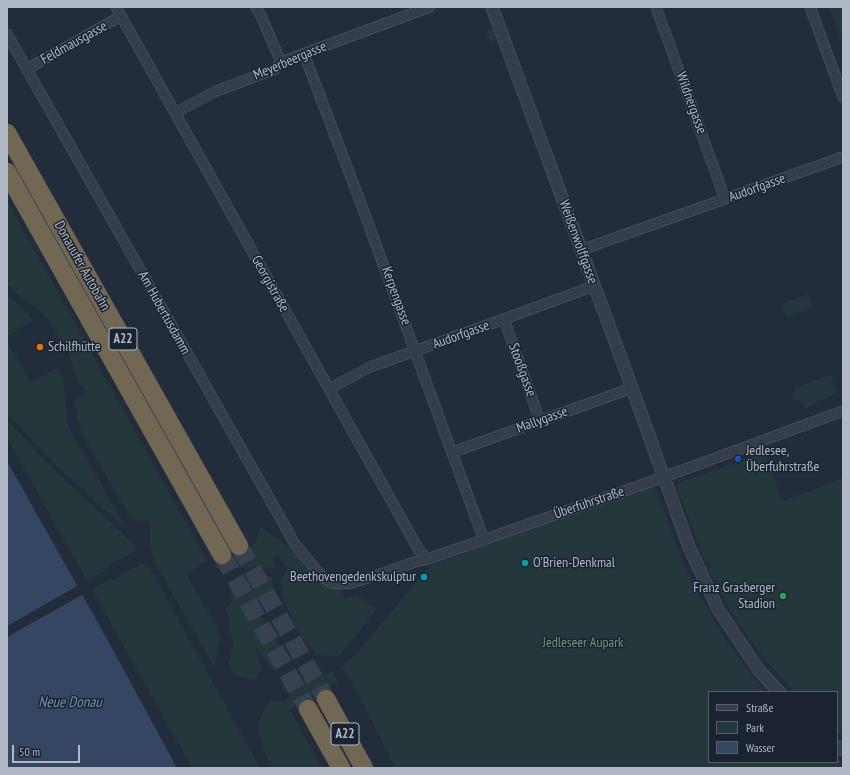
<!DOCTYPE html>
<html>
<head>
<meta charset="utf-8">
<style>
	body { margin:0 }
	#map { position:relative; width:850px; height:775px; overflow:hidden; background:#222c3b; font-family:"PT Sans Narrow",sans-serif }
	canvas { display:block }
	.frame { position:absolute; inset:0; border:8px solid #b1b9c7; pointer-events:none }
	.legend { position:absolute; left:708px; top:691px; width:130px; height:72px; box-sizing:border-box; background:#1b2330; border:1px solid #575f6c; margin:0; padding:5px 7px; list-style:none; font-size:12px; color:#b1b9c7 }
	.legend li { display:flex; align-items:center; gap:8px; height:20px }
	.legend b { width:20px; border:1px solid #575f6c }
	.scale { position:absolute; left:12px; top:745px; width:68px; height:18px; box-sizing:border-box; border:2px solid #b1b9c7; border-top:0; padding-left:5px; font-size:12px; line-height:14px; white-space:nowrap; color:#b1b9c7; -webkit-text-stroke:3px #1b2330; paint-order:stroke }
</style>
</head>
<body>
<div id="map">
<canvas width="850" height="775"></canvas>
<div class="frame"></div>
<ul class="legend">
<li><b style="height:5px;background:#363e4b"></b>Straße</li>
<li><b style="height:11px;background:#24383c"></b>Park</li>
<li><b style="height:11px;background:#354663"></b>Wasser</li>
</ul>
<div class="scale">50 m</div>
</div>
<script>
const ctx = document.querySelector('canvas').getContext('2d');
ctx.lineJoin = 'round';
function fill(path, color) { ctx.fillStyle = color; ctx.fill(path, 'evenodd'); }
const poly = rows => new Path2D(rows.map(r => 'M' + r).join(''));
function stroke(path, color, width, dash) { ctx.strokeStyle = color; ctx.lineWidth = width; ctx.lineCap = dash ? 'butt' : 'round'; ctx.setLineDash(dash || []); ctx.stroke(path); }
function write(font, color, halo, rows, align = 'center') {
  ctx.font = font + ' "PT Sans Narrow",sans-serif'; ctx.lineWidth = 3; ctx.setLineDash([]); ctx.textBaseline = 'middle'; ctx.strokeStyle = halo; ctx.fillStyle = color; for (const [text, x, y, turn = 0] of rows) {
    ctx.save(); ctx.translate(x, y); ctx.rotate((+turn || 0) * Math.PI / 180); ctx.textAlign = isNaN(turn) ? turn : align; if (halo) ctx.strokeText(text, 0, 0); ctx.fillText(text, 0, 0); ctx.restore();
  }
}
const green = poly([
	[829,7,843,7,843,45,837,29],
	[492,29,496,40,490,42,486,31],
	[7,201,207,560,187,575,215,624,221,639,214,667,155,563,150,546,150,522,131,519,85,439,77,419,75,398,84,395,85,390,77,382,69,353,42,312,23,299,7,284],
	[7,294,26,312,33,321,7,336],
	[809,294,813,307,787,317,782,304],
	[7,341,31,382,58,368,63,377,67,416,69,428,125,526,122,526,57,466,7,414],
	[831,375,838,393,814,403,814,405,805,408,803,403,792,398,796,387],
	[7,420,54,469,136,546,134,552,108,565,109,568,87,581,7,438],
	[765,452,783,501,843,478,843,738,837,733,837,692,794,692,766,661,737,621,728,606,717,586,719,583,716,579,713,579,709,570,711,566,708,561,705,561,677,488,678,484,679,483],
	[650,486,656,489,685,567,699,594,724,637,755,680,766,692,709,692,709,762,837,762,837,759,843,763,843,768,395,768,351,681,342,667,357,653,424,573,432,565],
	[260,526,298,555,320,580,339,589,345,599,357,596,377,609,338,657,316,654,301,636,285,603,280,580,288,567,277,555,274,559,277,568,246,567,222,571,214,566,255,544],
	[141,564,149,566,260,768,192,768,92,590,112,578,113,580],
	[271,576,275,592,267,601,257,599,258,611,273,635,286,659,279,669,272,669,256,648,261,670,255,680,236,677,228,664,234,644,228,629,231,621,225,610,232,602,229,584,251,577],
	[333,672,338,682,289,709,323,768,273,768,265,752,259,737,258,722,265,707,274,700,283,702,291,695,281,690,284,684]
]);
const water = poly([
	[7,461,101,628,177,768,7,768]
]);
const pier = poly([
	[79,585,84,594,7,637,7,626]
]);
const motorwayTunnel = poly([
	[239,546,326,699],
	[222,555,308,709]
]);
const minor = poly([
	[116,7,420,552,428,559],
	[256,7,261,16,281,62],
	[656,7,725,199],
	[810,7,843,97],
	[7,34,286,528,294,543,318,572,324,578,332,583,342,584,351,583,375,576,415,562,428,559,664,477,843,411],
	[304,54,360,201,484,540],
	[27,69,121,16],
	[175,113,214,92,275,69,281,62,430,7],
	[581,250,843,157],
	[504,319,540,421],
	[329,389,370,367,504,319,594,286],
	[453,452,632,388]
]);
const tertiary = poly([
	[492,7,632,388,689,547,718,609,758,669,779,692],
	[837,746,843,750]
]);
const motorway = poly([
	[7,133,239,546],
	[7,172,222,555],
	[326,699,364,768],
	[308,709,341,768]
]);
const markers = [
	[40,347,4,"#e8710a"],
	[738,459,4,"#1a4fb4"],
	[525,563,4,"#0f9aa8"],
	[424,577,4,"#0f9aa8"],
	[783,596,4,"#2e9e5b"]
];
const shields = [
	[123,339,28],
	[345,734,28]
];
const shieldNames = [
	["A22",123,339],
	["A22",345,734]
];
const streetNames = [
	["Feldmausgasse",74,43,-29],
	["Meyerbeergasse",290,61,-23],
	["Wildnergasse",691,103,70],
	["Audorfgasse",757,188,-20],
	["Weißenwolffgasse",578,242,70],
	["Donauufer Autobahn",82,266,61],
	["Georgistraße",270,284,61],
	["Kerpengasse",396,296,70],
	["Am Hubertusdamm",164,313,61],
	["Audorfgasse",461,335,-20],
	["Stooßgasse",522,370,70],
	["Mallygasse",542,420,-20],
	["Überfuhrstraße",589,503,-19]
];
const poiNames = [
	["Schilfhütte",48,347],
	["Jedlesee,",746,451],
	["Überfuhrstraße",746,467],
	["O'Brien-Denkmal",533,563],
	["Beethovengedenkskulptur",416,577,"right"],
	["Franz Grasberger",775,588,"right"],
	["Stadion",775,604,"right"]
];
const parkNames = [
	["Jedleseer Aupark",583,643]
];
const waterNames = [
	["Neue Donau",70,703]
];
fill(green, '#24383c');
fill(water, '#354663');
fill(pier, '#222c3b');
stroke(motorwayTunnel, '#374150', 18, [18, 9]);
stroke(minor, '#545c69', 11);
stroke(tertiary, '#545c69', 13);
stroke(motorway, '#414956', 19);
stroke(minor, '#363e4b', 10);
stroke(tertiary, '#363e4b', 12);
stroke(motorway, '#726753', 18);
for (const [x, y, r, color] of markers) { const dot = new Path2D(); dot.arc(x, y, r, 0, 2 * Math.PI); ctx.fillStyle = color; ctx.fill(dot); stroke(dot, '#1b2330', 1.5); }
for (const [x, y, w] of shields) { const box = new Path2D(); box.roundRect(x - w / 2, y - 11, w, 22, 3); ctx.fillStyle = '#1b2330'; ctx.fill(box); stroke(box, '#b1b9c7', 1); }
write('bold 13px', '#b1b9c7', null, shieldNames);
write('14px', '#b1b9c7', '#1b2330', streetNames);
write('14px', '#b1b9c7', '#1b2330', poiNames, 'left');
write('14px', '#679975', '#1b2330', parkNames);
write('italic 15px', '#788eb0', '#1b2330', waterNames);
</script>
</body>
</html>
